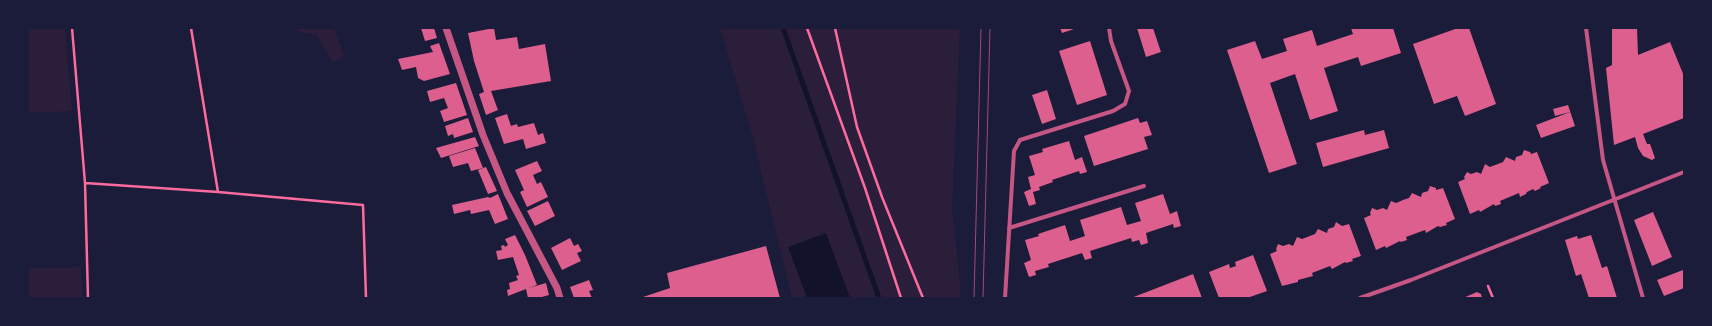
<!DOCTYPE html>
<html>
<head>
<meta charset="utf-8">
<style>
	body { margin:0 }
	#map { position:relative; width:1712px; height:326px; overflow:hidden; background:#1b1b3a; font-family:"IBM Plex Sans",sans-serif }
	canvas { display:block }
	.frame { position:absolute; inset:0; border:29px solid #1b1b3a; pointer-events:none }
</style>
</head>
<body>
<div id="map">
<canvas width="1712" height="326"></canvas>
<div class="frame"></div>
</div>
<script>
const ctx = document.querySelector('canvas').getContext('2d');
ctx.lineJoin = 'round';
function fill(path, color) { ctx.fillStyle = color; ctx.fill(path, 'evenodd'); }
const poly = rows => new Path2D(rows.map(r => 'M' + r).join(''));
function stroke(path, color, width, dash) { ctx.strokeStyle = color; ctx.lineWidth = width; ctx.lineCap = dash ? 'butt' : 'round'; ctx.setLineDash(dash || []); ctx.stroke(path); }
const green = poly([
	[28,28,65,28,72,111,28,113],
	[298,28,334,28,344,56,333,63,316,35,297,31],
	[720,28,960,28,952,209,960,283,960,298,792,298,753,138],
	[81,267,83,298,28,298,28,268]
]);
const water = poly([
	[826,233,850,298,807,298,788,247]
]);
const stream = poly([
	[783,28,879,298]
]);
const building = poly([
	[421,28,434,28,437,38,425,41],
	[494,28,496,40,517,37,519,49,545,44,551,81,491,91,498,110,486,115,479,94,484,92,474,61,468,33],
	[1060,28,1077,28,1062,33],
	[1137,28,1153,28,1161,52,1146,57],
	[1351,28,1393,28,1401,53,1361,66,1358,57,1324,68,1338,111,1310,120,1295,74,1270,83,1297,164,1269,173,1227,50,1255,41,1262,59,1287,51,1283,39,1312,30,1317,46,1353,34],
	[1458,28,1469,28,1496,104,1465,116,1457,96,1434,104,1413,44],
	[1612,28,1637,28,1638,55,1670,42,1684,76,1684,118,1643,134,1647,144,1650,144,1655,158,1652,160,1643,156,1638,148,1635,137,1614,145,1606,68,1612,65],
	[1090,41,1107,95,1077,105,1059,51],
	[439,43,450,74,424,81,418,78,416,67,402,70,398,59,433,52,430,46],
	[456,83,467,115,444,122,440,111,448,108,444,98,430,102,427,91],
	[1047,90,1056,119,1042,124,1032,95],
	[1568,105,1575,126,1541,138,1536,125,1570,112,1555,116,1553,109],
	[507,114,511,126,517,124,518,127,534,123,538,135,543,133,546,143,526,149,523,139,504,144,495,118],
	[468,118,473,132,454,138,453,134,448,136,445,126],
	[1138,118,1140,123,1147,121,1152,135,1144,137,1148,149,1094,166,1084,136],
	[1364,130,1365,135,1384,130,1389,148,1323,167,1316,143],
	[475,137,479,146,441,158,436,148],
	[1069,141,1075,160,1082,157,1087,172,1080,174,1079,171,1052,180,1053,182,1039,187,1040,190,1033,192,1036,204,1029,206,1024,192,1031,189,1028,177,1035,175,1029,156,1043,152,1042,149],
	[475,148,483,168,486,167,497,191,488,194,478,170,483,168,471,171,468,163,453,167,449,156],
	[1524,150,1530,152,1531,154,1537,152,1549,183,1540,187,1541,188,1535,191,1533,189,1527,192,1526,194,1525,193,1526,194,1520,197,1519,193,1500,201,1501,204,1495,206,1494,204,1480,212,1479,210,1470,214,1458,182,1465,179,1464,177,1467,172,1471,174,1477,172,1481,174,1485,164,1490,167,1503,162,1506,157,1515,161,1516,157,1522,155],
	[537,161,542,171,533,175,537,184,541,182,548,197,527,207,520,192,524,190,515,170],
	[1430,186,1436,188,1436,190,1443,188,1455,219,1446,223,1447,225,1440,227,1438,226,1426,233,1425,230,1406,237,1407,240,1401,242,1400,241,1386,248,1385,246,1376,250,1364,218,1371,215,1370,213,1372,208,1377,210,1383,208,1387,210,1391,201,1396,203,1403,200,1409,198,1412,193,1421,197,1422,193,1428,191],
	[498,194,508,219,495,224,489,210,471,214,470,210,454,214,452,205,488,197,490,198],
	[1163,194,1170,214,1177,211,1181,226,1174,228,1173,224,1146,233,1148,243,1141,245,1139,240,1132,242,1131,238,1090,251,1092,258,1085,260,1082,253,1048,264,1049,267,1035,271,1036,275,1029,277,1024,263,1031,260,1025,240,1039,236,1038,234,1065,225,1070,241,1085,236,1080,220,1121,207,1127,225,1141,221,1135,203],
	[548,201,555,216,535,226,527,211],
	[1653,212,1672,257,1652,266,1634,220],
	[1336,222,1342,226,1349,224,1361,256,1352,259,1353,261,1346,263,1345,262,1332,269,1330,266,1312,273,1313,276,1298,280,1298,282,1282,286,1270,254,1277,251,1276,249,1278,244,1283,246,1289,244,1293,246,1297,237,1302,239,1315,234,1318,229,1327,233,1328,229,1334,227],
	[515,235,525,255,537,285,529,288,546,283,549,295,538,298,528,298,526,289,508,296,507,290,510,289,509,283,518,280,516,276,519,275,513,257,498,260,496,251,502,250,501,246,504,245,505,247,508,245,505,239],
	[1591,235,1602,268,1607,266,1617,298,1589,298,1581,274,1576,276,1565,240,1577,236,1578,239],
	[570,238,574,246,578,244,582,251,577,253,581,261,562,270,551,248],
	[766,246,780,298,640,298,670,288,667,273],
	[1253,255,1267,291,1247,298,1219,298,1209,272,1229,264,1230,268,1236,266,1235,262],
	[1683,270,1684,288,1664,296,1657,280],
	[1193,274,1202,298,1131,298,1157,288],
	[589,280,593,290,589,291,592,298,574,298,570,287],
	[1477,292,1481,294,1482,298,1463,298]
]);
const path = poly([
	[72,28,85,183,88,298],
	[191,28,218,192,363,205,366,298],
	[807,28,865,188,901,298],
	[835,28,857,127,882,197,923,298],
	[85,183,218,192],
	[1488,286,1493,298]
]);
const minor = poly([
	[1586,28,1603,160,1643,298],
	[1009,228,1144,186],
	[1005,298,1014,151,1020,140,1113,111,1125,104,1129,91,1111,41,1109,28],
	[1360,298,1411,280,1684,172]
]);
const tertiary = poly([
	[446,28,483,135,507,193,557,288,560,298]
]);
const tram = poly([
	[974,298,981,28],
	[983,298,990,28]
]);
fill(green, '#2a1e3b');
fill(water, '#12122b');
stroke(stream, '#12122b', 5);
fill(building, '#dd5f8e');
stroke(path, '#ff6b9d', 2.5);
stroke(minor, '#c65784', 4);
stroke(tertiary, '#c65784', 7);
stroke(tram, '#a44b75', 1);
</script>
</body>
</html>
